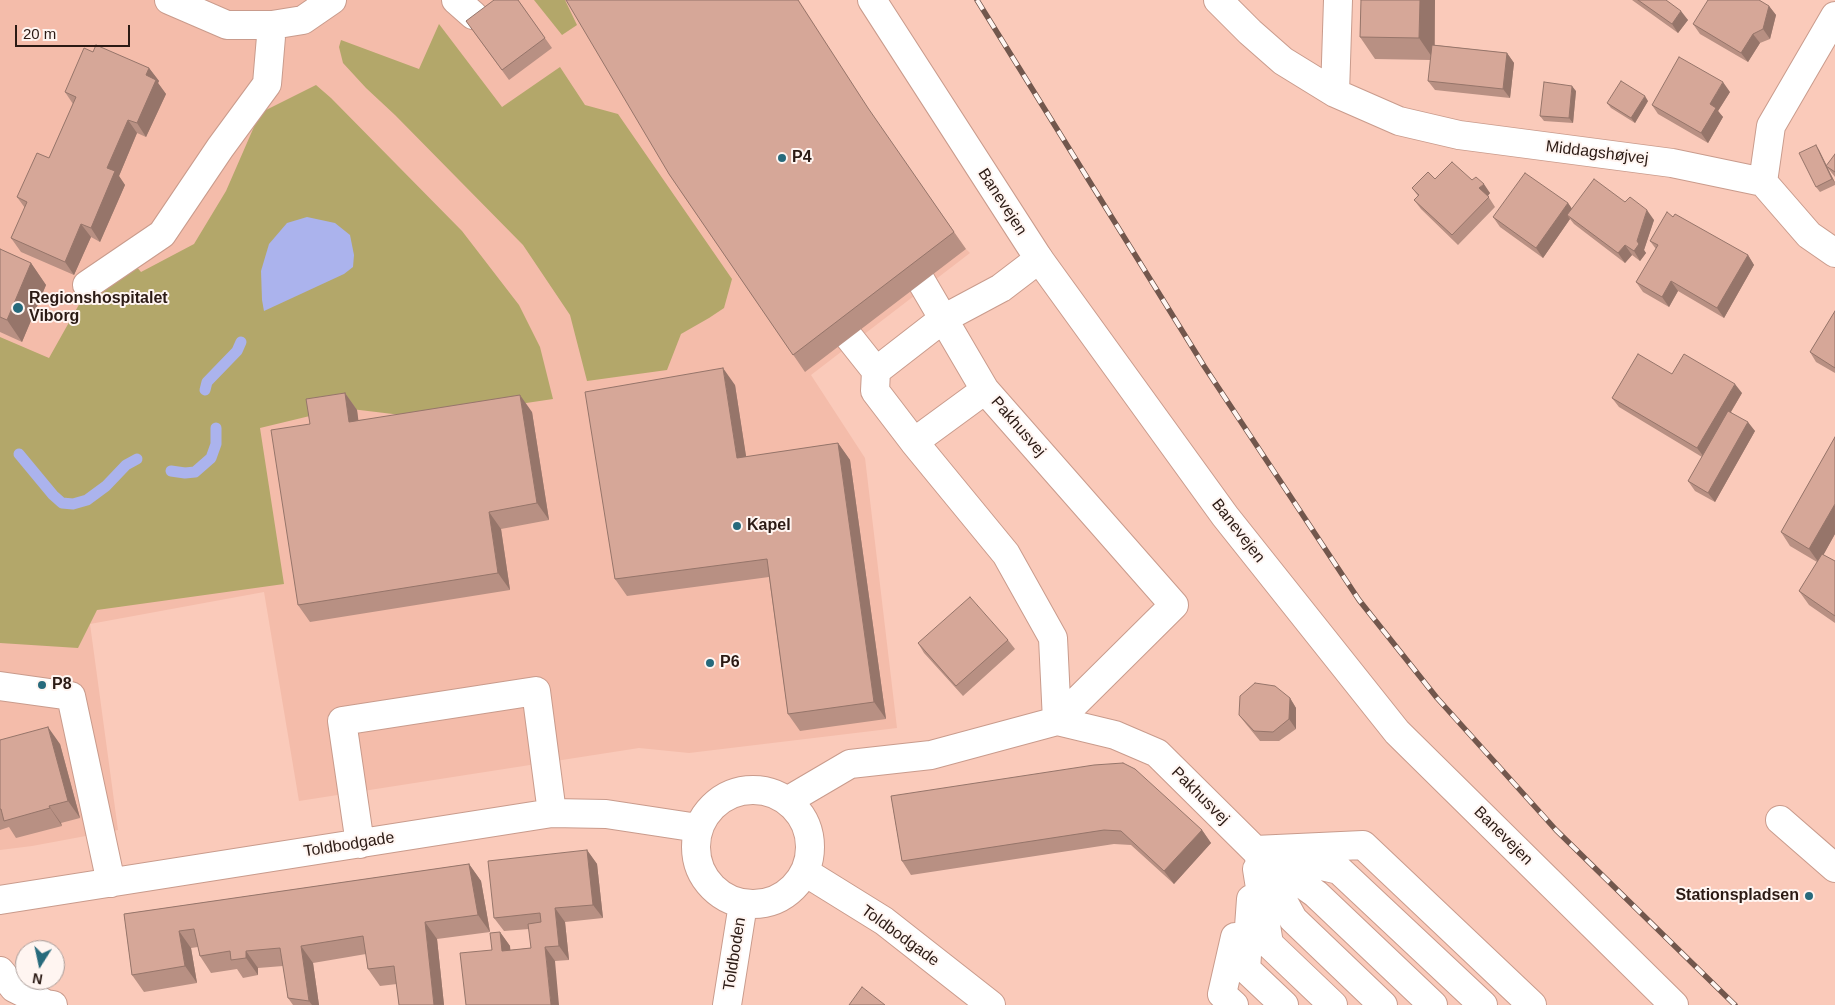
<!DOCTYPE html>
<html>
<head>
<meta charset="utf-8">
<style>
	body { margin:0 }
	#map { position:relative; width:1835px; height:1005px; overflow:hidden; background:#facaba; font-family:Arial,sans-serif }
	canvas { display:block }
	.north { position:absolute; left:15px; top:940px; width:50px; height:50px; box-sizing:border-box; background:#fff5f1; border:1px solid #aa9d99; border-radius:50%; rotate:190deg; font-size:14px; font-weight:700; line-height:20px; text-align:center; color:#2b1a14 }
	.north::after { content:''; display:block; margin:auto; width:18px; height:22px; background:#276a7c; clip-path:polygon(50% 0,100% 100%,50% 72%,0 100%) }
	.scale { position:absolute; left:15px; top:25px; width:115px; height:22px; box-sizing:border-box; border:2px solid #2b1a14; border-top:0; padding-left:6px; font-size:15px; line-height:18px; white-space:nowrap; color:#2b1a14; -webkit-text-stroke:4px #fff5f1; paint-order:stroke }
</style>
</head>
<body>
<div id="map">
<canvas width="1835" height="1005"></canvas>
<div class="north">N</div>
<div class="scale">20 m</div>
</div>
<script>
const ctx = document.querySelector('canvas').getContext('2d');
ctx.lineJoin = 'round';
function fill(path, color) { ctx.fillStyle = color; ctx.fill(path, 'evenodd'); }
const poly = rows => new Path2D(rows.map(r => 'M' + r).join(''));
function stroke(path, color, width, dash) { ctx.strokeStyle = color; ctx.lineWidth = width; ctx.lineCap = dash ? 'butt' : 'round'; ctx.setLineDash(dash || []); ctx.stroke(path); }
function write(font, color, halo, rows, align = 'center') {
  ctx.font = font + ' Arial,sans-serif'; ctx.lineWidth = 4; ctx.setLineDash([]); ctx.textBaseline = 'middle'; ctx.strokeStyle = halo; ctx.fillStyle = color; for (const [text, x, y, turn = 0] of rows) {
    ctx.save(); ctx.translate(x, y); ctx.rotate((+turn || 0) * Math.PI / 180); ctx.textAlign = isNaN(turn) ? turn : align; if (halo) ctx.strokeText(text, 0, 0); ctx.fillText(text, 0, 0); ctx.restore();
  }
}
const built = poly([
	[0,0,799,0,879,125,966,249,970,253,811,375,865,458,897,728,689,753,639,748,299,801,264,592,90,624,118,830,32,846,0,850]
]);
const green = poly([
	[534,0,565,0,577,25,562,35],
	[439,24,502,107,560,67,585,105,618,114,732,279,724,308,709,318,681,334,667,370,587,381,570,315,523,245,395,115,366,88,343,63,339,47,341,40,419,69],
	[316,85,331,98,462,231,519,305,540,347,553,399,426,418,343,408,260,428,284,584,97,610,78,648,0,643,0,337,49,358,86,292,130,259,141,272,194,244,226,191,260,113]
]);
const water = poly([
	[307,217,335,223,350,235,354,255,353,267,344,274,264,311,262,300,261,271,269,244,287,223]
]);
const stream = poly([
	[205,390,207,382,237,351,241,342],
	[19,454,53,495,62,503,73,504,87,500,106,486,126,465,137,459],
	[171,471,185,473,195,472,211,458,216,444,216,428]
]);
const minor = poly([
	[169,0,227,25,272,25,303,20,332,0],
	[456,0,473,15],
	[1218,0,1250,32,1283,61,1335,93,1399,121,1459,135,1672,163,1763,182,1809,235,1835,253],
	[1335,93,1338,0],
	[1763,182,1771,126,1835,16],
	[903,250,985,390],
	[87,285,162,234,220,148,267,84,272,25],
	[826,308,876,371],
	[985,390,1174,605,1057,721,1053,638,1006,554,914,442,985,390],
	[914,442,875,391,876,371,943,319,1001,288,1039,259],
	[0,686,71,696,111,883],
	'696 847a57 57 0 1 1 114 0a57 57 0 1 1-114 0Z',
	[787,801,850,764,931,755,1057,721,1115,735,1157,753,1255,850,1316,894,1433,1005],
	[1780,820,1835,868],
	[360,844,342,721,536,691,552,813],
	[1255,850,1363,845,1532,1005],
	[1258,855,1293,919,1383,1005],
	[1288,858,1339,870,1483,1005],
	[1257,869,1269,944,1333,1005],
	[805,872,884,921,991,1005],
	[1251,899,1246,969,1284,1005],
	[0,900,552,813,606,814,698,828],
	[0,971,14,988,46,1004,53,1005],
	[727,1005,743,904],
	[1234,1005,1222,994,1235,937]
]);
const major = poly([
	[872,0,1039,259,1225,516,1397,732,1674,1005]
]);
const rail = poly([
	[977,0,1204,366,1359,600,1437,698,1556,830,1735,1005]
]);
const wall = poly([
	[518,0,552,48,509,80,466,21],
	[1361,0,1435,0,1435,45,1507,53,1514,63,1510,98,1435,90,1428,81,1431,60,1375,59,1360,37],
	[1632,0,1666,0,1688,20,1678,33],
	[1769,6,1776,15,1770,39,1760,43,1748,62,1700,34,1693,24],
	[93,52,149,68,159,81,158,83,166,94,146,137,137,133,119,176,125,185,100,242,91,237,74,275,21,252,11,238,25,208,17,197,49,158,73,104,65,92],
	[1576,91,1573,123,1544,121,1540,116],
	[1730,92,1718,111,1723,117,1708,143,1658,114,1652,105],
	[1648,101,1635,123,1611,108,1607,103],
	[879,125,966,249,805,372,669,174],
	[1816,145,1819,150,1827,166,1835,154,1835,177,1827,167,1835,182,1835,185,1820,192,1816,187],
	[1472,180,1490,193,1488,196,1495,207,1458,245,1421,209,1414,200,1418,196,1412,188],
	[1625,202,1654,220,1644,250,1646,253,1640,261,1632,255,1625,263,1574,224,1570,219,1543,258,1500,227,1493,217,1568,203,1572,209],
	[1673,217,1748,255,1754,265,1724,318,1678,291,1669,307,1643,292,1636,282,1656,249,1650,241],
	[0,249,31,263,46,285,22,342,0,332],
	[1835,311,1835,373,1816,362,1810,352],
	[1672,374,1742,393,1731,412,1755,431,1715,502,1695,491,1688,481,1702,457,1619,407,1612,398],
	[735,385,746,457,838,443,850,460,886,719,800,731,788,714,769,577,627,596,615,579],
	[345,393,357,410,358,420,532,412,549,520,501,529,510,590,310,622,298,605,310,424],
	[1835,437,1835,534,1823,555,1835,561,1835,623,1809,605,1799,591,1817,562,1790,546,1781,532],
	[1008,640,1015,649,963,696,924,653,918,643],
	[1290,698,1296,708,1296,729,1279,741,1260,741,1246,724,1239,715],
	[0,740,60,744,80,818,61,823,62,826,16,838,9,827,0,830],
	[891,796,1202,830,1211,843,1174,884,1131,845,1114,844,911,875,902,861],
	[587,850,597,864,603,918,565,922,569,960,555,961,492,950,500,932,510,946,510,950,531,948,529,929,504,931,494,918],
	[469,864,481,881,490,932,437,939,444,1005,399,1005,397,984,380,986,368,969,366,954,313,963,319,1005,293,1005,288,998,283,966,258,968,258,975,243,978,237,969,211,973,200,956,198,947,191,948,197,983,144,992,132,975,124,914]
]);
const shadedWall = poly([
	[1420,0,1435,0,1434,60,1419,38],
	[1769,6,1776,15,1770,39,1763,29],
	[1681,11,1688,20,1678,33,1672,24],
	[1753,34,1760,43,1748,62,1741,53],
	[1507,53,1514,63,1510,98,1503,89],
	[149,68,159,81,158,83,166,94,146,137,137,123,146,75],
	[1723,82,1730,92,1718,111,1723,117,1708,143,1701,133,1710,104],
	[1572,86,1576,91,1573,123,1569,118],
	[1645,96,1648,101,1635,123,1631,118],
	[128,120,137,133,119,176,125,185,100,242,91,228,107,168],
	[1816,145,1819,150,1835,183,1832,179],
	[1484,184,1490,193,1486,198,1479,188],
	[1568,203,1575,213,1567,215,1570,219,1543,258,1536,248],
	[1647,210,1654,220,1644,250,1646,253,1640,261,1634,251],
	[81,224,91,237,74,275,65,262],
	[1625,245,1632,255,1625,263,1618,253],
	[1748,255,1754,265,1724,318,1717,308],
	[31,263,46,285,22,342,7,320],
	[1671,281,1678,291,1669,307,1662,297],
	[723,368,735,385,749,475,737,458],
	[1735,384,1742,393,1704,457,1697,448],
	[345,393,357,410,361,439,349,422],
	[520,395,532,412,549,520,537,503],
	[1748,422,1755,431,1715,502,1708,493],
	[838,443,850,460,886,719,874,702],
	[1835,504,1835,534,1819,563,1809,549],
	[489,512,501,529,510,590,498,573],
	[1290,698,1296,708,1296,729,1289,719],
	[48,727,60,744,80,818,68,801],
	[49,806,61,823,62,826,50,808],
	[1202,830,1211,843,1174,884,1164,871],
	[587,850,597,864,603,918,593,905],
	[469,864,481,881,490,932,478,915],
	[555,908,565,922,569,960,559,946],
	[425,922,437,939,444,1005,434,1005],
	[179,931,191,948,197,983,185,966],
	[500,932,510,946,512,965,502,951],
	[301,946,313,963,319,1005,312,1005,309,1001],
	[545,947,555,961,559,1005,551,1005],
	[246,951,258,968,258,975,246,958]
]);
const building = poly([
	[494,0,518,0,545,38,502,70,466,21,494,0],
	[566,0,798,0,868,108,954,232,793,355,669,174,566,0],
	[1361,0,1420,0,1419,38,1360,37,1361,0],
	[1638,0,1666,0,1681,11,1672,24,1638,0],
	[1708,0,1759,0,1769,6,1763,29,1753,34,1741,53,1693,24,1708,0],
	[96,45,149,68,146,75,156,80,137,123,128,120,107,168,115,171,91,228,81,224,65,262,11,238,27,202,17,197,37,153,49,158,76,97,65,92,84,48,93,52,96,45],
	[1432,45,1507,53,1503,89,1428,81,1432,45],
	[1679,57,1723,82,1710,104,1716,108,1701,133,1652,105,1679,57],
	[1621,81,1645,96,1631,118,1607,103,1621,81],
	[1544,82,1572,86,1569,118,1540,116,1544,82],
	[1816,145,1832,179,1816,187,1799,153,1816,145],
	[1835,154,1835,172,1826,166,1835,154],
	[1452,162,1472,180,1476,177,1484,184,1479,188,1489,197,1452,235,1414,200,1419,195,1412,188,1428,172,1435,179,1452,162],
	[1525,173,1568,203,1536,248,1493,217,1525,173],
	[1594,179,1625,202,1630,197,1647,210,1637,241,1639,244,1634,251,1625,245,1618,253,1567,215,1594,179],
	[1667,212,1673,217,1675,214,1748,255,1717,308,1671,281,1662,297,1636,282,1658,245,1650,241,1667,212],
	[0,249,31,263,7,320,0,317,0,249],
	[1835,311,1835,368,1810,352,1835,311],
	[1638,354,1672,374,1684,354,1735,384,1697,448,1612,398,1638,354],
	[723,368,737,458,838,443,874,702,788,714,767,559,615,579,585,392,723,368],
	[345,393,349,422,520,395,537,503,489,512,498,573,298,605,271,430,310,424,306,399,345,393],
	[1728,411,1748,422,1708,493,1688,481,1728,411],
	[1835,437,1835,504,1809,549,1781,532,1835,437],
	[1822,554,1835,561,1835,616,1799,591,1822,554],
	[970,597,1008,640,956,686,918,643,970,597],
	[1255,683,1275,686,1290,698,1289,719,1273,732,1254,731,1239,715,1240,696,1255,683],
	[48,727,68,801,49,806,50,808,4,821,1,809,0,809,0,740,48,727],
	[1123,763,1135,769,1202,830,1164,871,1121,831,1104,830,902,861,891,796,1094,765,1123,763],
	[587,850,593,905,555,908,559,946,545,947,551,1005,466,1005,460,953,492,950,490,933,500,932,502,951,531,948,528,924,541,922,540,913,494,918,488,861,587,850],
	[469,864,478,915,425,922,434,1005,399,1005,394,966,368,969,363,936,301,946,309,1001,288,998,280,948,246,951,246,958,231,960,230,951,200,956,194,929,179,931,185,966,132,975,124,914,469,864],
	[862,987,885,1005,849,1005,862,987]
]);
const markers = [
	[782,158,5,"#276a7c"],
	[18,308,6,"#276a7c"],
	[737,526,5,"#276a7c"],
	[710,663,5,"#276a7c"],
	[42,685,5,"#276a7c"],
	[1809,896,5,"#276a7c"]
];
const streetNames = [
	["Middagshøjvej",1597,153,7],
	["Banevejen",1002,202,57],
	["Pakhusvej",1018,427,49],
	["Banevejen",1238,531,52],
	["Pakhusvej",1200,796,45],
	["Banevejen",1503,836,45],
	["Toldbodgade",349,845,-9],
	["Toldbodgade",900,936,36],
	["Toldboden",735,954,-81]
];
const poiNames = [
	["P4",792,158],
	["Regionshospitalet",29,299],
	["Viborg",29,317],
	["Kapel",747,526],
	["P6",720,663],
	["P8",52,685],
	["Stationspladsen",1799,896,"right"]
];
fill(built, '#f4bcaa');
fill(green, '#b3a76a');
fill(water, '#abb3ed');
stroke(stream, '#abb3ed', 11);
stroke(minor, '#c99b8c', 30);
stroke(major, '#c99b8c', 30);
stroke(minor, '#fff', 28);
stroke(major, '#fff', 28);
stroke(rail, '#72574d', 5.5);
stroke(rail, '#fff5f1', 4, [11]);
fill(wall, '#b89083');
fill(shadedWall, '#96756a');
fill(building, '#d6a798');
stroke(building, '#96756a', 1);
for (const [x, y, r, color] of markers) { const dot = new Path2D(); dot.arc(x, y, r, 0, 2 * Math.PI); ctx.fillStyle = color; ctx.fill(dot); stroke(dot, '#fff5f1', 2); }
write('16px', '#2b1a14', '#fff5f1', streetNames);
write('bold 16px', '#2b1a14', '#fff5f1', poiNames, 'left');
</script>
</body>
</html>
